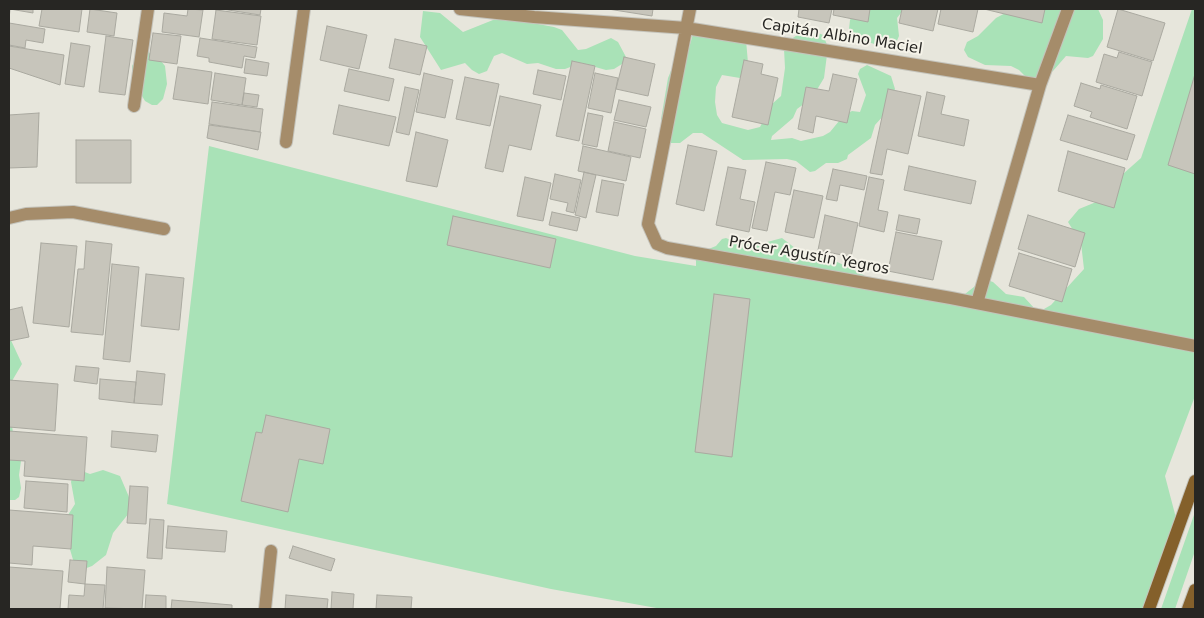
<!DOCTYPE html>
<html>
<head>
<meta charset="utf-8">
<style>
	body { margin:0 }
	#map { position:relative; width:1204px; height:618px; overflow:hidden; background:#e7e6dc; font-family:"DejaVu Sans",sans-serif }
	canvas { display:block }
	.frame { position:absolute; inset:0; border:10px solid #272623; pointer-events:none }
</style>
</head>
<body>
<div id="map">
<canvas width="1204" height="618"></canvas>
<div class="frame"></div>
</div>
<script>
const ctx = document.querySelector('canvas').getContext('2d');
ctx.lineJoin = 'round';
function fill(path, color) { ctx.fillStyle = color; ctx.fill(path, 'evenodd'); }
const poly = rows => new Path2D(rows.map(r => 'M' + r).join(''));
function stroke(path, color, width, dash) { ctx.strokeStyle = color; ctx.lineWidth = width; ctx.lineCap = dash ? 'butt' : 'round'; ctx.setLineDash(dash || []); ctx.stroke(path); }
function write(font, color, halo, rows, align = 'center') {
  ctx.font = font + ' "DejaVu Sans",sans-serif'; ctx.lineWidth = 4; ctx.setLineDash([]); ctx.textBaseline = 'middle'; ctx.strokeStyle = halo; ctx.fillStyle = color; for (const [text, x, y, turn = 0] of rows) {
    ctx.save(); ctx.translate(x, y); ctx.rotate((+turn || 0) * Math.PI / 180); ctx.textAlign = isNaN(turn) ? turn : align; if (halo) ctx.strokeText(text, 0, 0); ctx.fillText(text, 0, 0); ctx.restore();
  }
}
const green = poly([
	[855,9,904,9,897,18,899,36,895,45,887,48,852,37,849,29,850,20],
	[1013,9,1098,9,1103,20,1103,39,1093,56,1088,58,1066,56,1053,71,1034,81,1028,79,1019,70,1011,66,985,65,968,57,964,50,967,42,978,36,996,18],
	[1192,9,1195,9,1195,396,1165,476,1176,518,1143,609,662,609,551,589,167,504,209,146,635,256,696,266,696,259,701,252,716,246,722,239,726,238,735,242,760,244,782,238,804,255,831,259,860,273,879,285,957,297,965,294,984,279,993,282,1006,294,1024,297,1035,309,1044,309,1051,305,1084,269,1081,243,1068,222,1079,209,1101,200,1123,174,1141,158],
	[423,11,440,13,463,32,493,20,511,19,554,27,562,30,578,50,586,49,611,38,618,42,626,57,622,64,614,69,606,70,581,63,565,69,556,69,538,63,527,64,502,53,494,56,487,71,479,74,472,70,465,63,441,70,420,37],
	[812,30,823,35,828,47,824,78,812,98,797,109,793,118,772,136,771,140,792,138,801,141,823,136,830,132,844,115,852,111,860,112,866,95,858,74,860,69,867,65,891,76,895,89,884,115,875,125,871,138,848,155,847,159,838,163,826,163,815,171,810,172,796,161,787,159,743,160,702,133,693,133,680,143,671,143,666,136,661,119,668,78,673,66,687,55,693,34,746,40,748,63,745,71,740,78,722,75,716,87,715,102,717,115,722,123,748,130,760,127,772,104,781,96,785,68,784,49,788,41,799,34],
	[146,49,152,56,157,56,165,66,167,84,163,99,157,105,152,105,145,101,132,79,132,66,139,52],
	[9,336,22,364,9,386],
	[9,423,12,426,14,439,21,461,19,475,21,488,19,497,15,500,9,500],
	[103,470,120,476,132,504,129,513,113,533,106,555,92,566,84,569,74,563,69,546,68,515,75,504,71,482,72,478,82,471,90,474],
	[1195,512,1195,551,1175,609,1161,609]
]);
const building = poly([
	[9,9,33,9,33,13,10,9,9,20,9,9],
	[42,9,82,9,79,32,39,26,42,9],
	[90,9,117,13,114,36,87,32,90,9],
	[188,9,203,10,199,37,162,32,164,13,187,16,188,9],
	[222,9,261,9,260,15,222,9],
	[608,9,653,9,652,16,608,9],
	[799,9,832,9,829,23,798,17,799,9],
	[834,9,870,9,868,22,833,15,834,9],
	[902,9,938,9,933,31,899,23,902,9],
	[941,9,978,9,973,32,938,24,941,9],
	[984,9,1045,9,1042,23,984,9],
	[1118,9,1165,23,1153,61,1107,47,1118,9],
	[216,10,261,16,257,45,212,39,216,10],
	[9,23,45,29,43,43,26,40,25,48,9,45,9,23],
	[327,26,367,35,359,69,320,60,327,26],
	[153,33,181,36,177,64,149,60,153,33],
	[106,36,133,40,125,95,99,92,106,36],
	[200,38,257,47,255,58,244,56,242,68,209,62,209,58,197,56,200,38],
	[395,39,427,46,420,75,389,68,395,39],
	[71,43,90,46,84,87,65,84,71,43],
	[9,46,64,55,60,85,9,68,9,46],
	[1119,52,1152,62,1142,96,1096,82,1104,54,1117,58,1119,52],
	[624,57,655,64,648,96,616,89,624,57],
	[246,59,269,63,267,76,244,73,246,59],
	[744,60,763,64,761,74,778,78,768,125,732,117,744,60],
	[572,61,595,66,579,141,556,136,572,61],
	[178,67,212,72,208,104,173,99,178,67],
	[349,69,394,79,389,101,344,91,349,69],
	[538,70,566,76,561,100,533,94,538,70],
	[215,73,246,78,242,105,211,100,215,73],
	[424,73,453,80,445,118,416,112,424,73],
	[595,73,618,78,611,113,588,108,595,73],
	[833,74,857,79,847,123,816,116,813,133,798,129,806,87,829,91,833,74],
	[1195,74,1195,174,1168,165,1195,74],
	[465,77,499,84,490,126,456,119,465,77],
	[1081,83,1100,89,1101,85,1137,96,1127,129,1090,117,1092,112,1074,106,1081,83],
	[405,87,419,90,409,135,396,132,405,87],
	[888,89,921,96,908,154,887,149,882,175,870,173,888,89],
	[927,92,945,96,941,114,969,120,964,146,918,136,927,92],
	[244,93,259,95,257,107,242,105,244,93],
	[500,96,541,105,531,150,509,145,503,172,485,168,500,96],
	[619,100,651,107,646,127,614,120,619,100],
	[212,102,263,109,260,132,209,124,212,102],
	[339,105,396,117,389,146,333,134,339,105],
	[39,113,37,167,9,168,9,115,39,113],
	[588,113,603,116,597,147,582,144,588,113],
	[1068,115,1135,135,1127,160,1060,140,1068,115],
	[614,122,646,129,640,158,608,151,614,122],
	[209,125,261,132,258,150,207,138,209,125],
	[416,132,448,140,437,187,406,181,416,132],
	[76,140,131,140,131,183,76,183,76,140],
	[688,145,717,151,704,211,676,204,688,145],
	[583,146,631,157,626,181,578,171,583,146],
	[1068,151,1125,168,1114,208,1058,191,1068,151],
	[766,162,796,168,790,195,775,192,767,231,752,228,766,162],
	[909,166,976,181,971,204,904,190,909,166],
	[728,167,746,170,740,199,755,202,749,232,716,225,728,167],
	[833,169,867,176,864,190,840,185,837,201,826,199,833,169],
	[584,172,596,175,586,218,575,215,584,172],
	[555,174,581,180,574,213,566,211,568,203,550,199,555,174],
	[525,177,551,183,543,221,517,216,525,177],
	[869,177,884,180,878,210,888,212,884,232,859,226,869,177],
	[602,180,624,184,618,216,596,212,602,180],
	[794,190,823,196,814,238,785,232,794,190],
	[552,212,580,218,577,231,549,225,552,212],
	[825,215,858,223,851,257,818,250,825,215],
	[899,215,920,219,917,234,896,230,899,215],
	[1028,215,1085,233,1075,267,1018,249,1028,215],
	[453,216,556,239,550,268,447,245,453,216],
	[896,232,942,241,933,280,888,271,896,232],
	[86,241,112,244,103,335,71,332,78,269,84,269,86,241],
	[41,243,77,246,69,327,33,323,41,243],
	[1019,253,1072,269,1062,302,1009,286,1019,253],
	[112,264,139,267,130,362,103,359,112,264],
	[146,274,184,278,179,330,141,326,146,274],
	[714,294,750,299,732,457,695,452,714,294],
	[22,307,29,337,9,341,9,310,22,307],
	[76,366,99,368,97,384,74,381,76,366],
	[137,371,165,374,162,405,134,403,137,371],
	[100,379,136,382,134,403,99,399,100,379],
	[9,380,58,384,55,431,9,427,9,380],
	[266,415,330,429,323,464,299,459,288,512,241,501,256,432,262,433,266,415],
	[9,431,87,437,84,481,24,476,25,461,9,460,9,431],
	[112,431,158,435,156,452,111,447,112,431],
	[26,481,68,484,67,512,24,508,26,481],
	[130,486,148,487,146,524,127,523,130,486],
	[9,510,73,515,71,549,33,546,32,565,9,563,9,510],
	[150,519,164,520,162,559,147,558,150,519],
	[168,526,227,531,225,552,166,548,168,526],
	[293,546,335,559,331,571,289,558,293,546],
	[70,560,87,561,85,584,68,582,70,560],
	[9,567,63,571,60,609,9,609,9,567],
	[107,567,145,570,142,609,105,608,107,567],
	[85,584,105,585,103,609,68,609,69,595,84,596,85,584],
	[332,592,354,594,353,609,331,609,332,592],
	[146,595,166,596,166,609,145,609,146,595],
	[286,595,328,599,327,609,285,609,286,595],
	[377,595,412,597,411,609,376,609,377,595],
	[172,600,232,605,232,609,171,609,172,600]
]);
const street = poly([
	[460,9,534,17,686,28,1040,85],
	[690,9,648,224,657,244,667,248,951,298,1195,346],
	[134,106,148,9],
	[286,142,304,9],
	[9,218,26,214,73,212,164,229],
	[977,303,1040,85,1068,9],
	[265,609,271,551]
]);
const secondary = poly([
	[1149,609,1195,481],
	[1188,609,1195,590]
]);
const streetNames = [
	["Capitán Albino Maciel",842,37,9],
	["Prócer Agustín Yegros",809,256,10]
];
fill(green, '#a9e2b7');
fill(building, '#c7c5bb');
stroke(building, '#aaa9a0', 1);
stroke(street, '#c4c3bb', 14);
stroke(secondary, '#c4c3bb', 14);
stroke(street, '#a58c6a', 12);
stroke(secondary, '#84602b', 12);
write('15px', '#272623', '#f5f3e9', streetNames);
</script>
</body>
</html>
